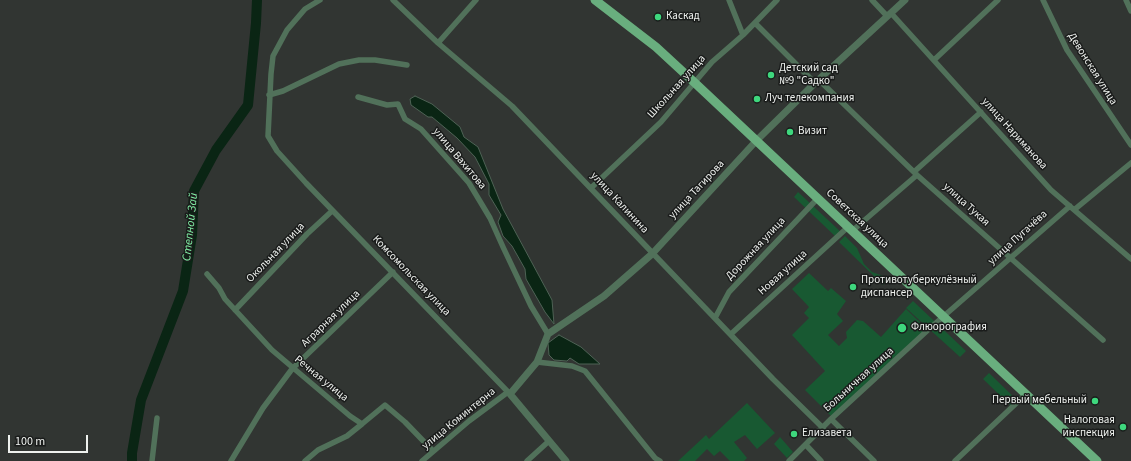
<!DOCTYPE html>
<html>
<head>
<meta charset="utf-8">
<style>
	body { margin:0 }
	#map { position:relative; width:1131px; height:461px; overflow:hidden; background:#313532; font-family:"Source Sans 3",sans-serif }
	canvas { display:block }
	.scale { position:absolute; left:8px; top:435px; width:80px; height:18px; box-sizing:border-box; border:2px solid #eef1ee; border-top:0; padding-left:5px; font-size:12px; line-height:14px; white-space:nowrap; color:#eef1ee; -webkit-text-stroke:3px #1a1c1b; paint-order:stroke }
</style>
</head>
<body>
<div id="map">
<canvas width="1131" height="461"></canvas>
<div class="scale">100 m</div>
</div>
<script>
const ctx = document.querySelector('canvas').getContext('2d');
ctx.lineJoin = 'round';
function fill(path, color) { ctx.fillStyle = color; ctx.fill(path, 'evenodd'); }
const poly = rows => new Path2D(rows.map(r => 'M' + r).join(''));
function stroke(path, color, width, dash) { ctx.strokeStyle = color; ctx.lineWidth = width; ctx.lineCap = dash ? 'butt' : 'round'; ctx.setLineDash(dash || []); ctx.stroke(path); }
function write(font, color, halo, rows, align = 'center') {
  ctx.font = font + ' "Source Sans 3",sans-serif'; ctx.lineWidth = 3; ctx.setLineDash([]); ctx.textBaseline = 'middle'; ctx.strokeStyle = halo; ctx.fillStyle = color; for (const [text, x, y, turn = 0] of rows) {
    ctx.save(); ctx.translate(x, y); ctx.rotate((+turn || 0) * Math.PI / 180); ctx.textAlign = isNaN(turn) ? turn : align; if (halo) ctx.strokeText(text, 0, 0); ctx.fillText(text, 0, 0); ctx.restore();
  }
}
const green = poly([
	[798,192,842,233,837,238,794,197],
	[845,236,857,248,864,264,872,272,889,278,883,285,839,242],
	[809,273,828,291,831,288,846,301,837,314,843,321,828,335,839,346,847,338,846,332,857,320,863,321,881,337,906,309,927,329,832,417,805,390,825,371,792,335,809,318,804,313,809,307,792,289],
	[913,301,966,351,960,357,906,308],
	[989,373,1018,401,1012,407,983,379],
	[747,403,775,433,757,449,745,435,734,442,747,458,744,461,730,461,720,451,714,456,707,449,695,461,678,461,706,435,709,439],
	[780,437,793,452,787,458,774,444]
]);
const water = poly([
	[415,96,432,104,460,127,464,137,478,147,503,209,552,300,554,324,545,312,526,279,525,269,512,246,503,236,498,222,501,215,489,195,489,184,475,157,457,138,432,117,428,117,411,105,410,99,415,96],
	[559,335,581,347,600,364,579,364,570,358,567,361,554,360,549,355,548,343,559,335]
]);
const river = poly([
	[132,461,132,453,141,400,183,291,192,235,194,191,216,150,248,105,256,23,257,0]
]);
const minor = poly([
	[320,0,305,9,287,30,273,56,271,74,268,136,277,151,306,183,510,394],
	[393,0,438,43,512,106,773,379,823,428],
	[729,0,743,35],
	[872,0,887,16],
	[1043,0,1067,50,1131,145],
	[1126,0,1131,11],
	[891,13,1051,190,1131,259],
	[755,23,815,83],
	[438,43,476,0],
	[934,60,998,0],
	[819,80,917,175,1103,340],
	[269,95,283,91,339,64,359,60,375,60,407,65],
	[358,97,387,105,398,104,405,119,421,129,469,183,490,218,503,247,531,306,548,334],
	[915,171,981,112],
	[591,188,661,122,712,62,743,35,777,0],
	[1075,209,1131,163],
	[852,231,917,175],
	[207,274,219,288,225,299,272,350,350,416,362,424,385,405,405,422,433,451],
	[235,310,307,234,332,211],
	[715,318,729,292,818,198],
	[731,334,848,227],
	[537,362,572,366,585,371,655,458,660,461],
	[831,419,874,461],
	[806,445,821,461],
	[152,461,157,418],
	[231,461,263,408,292,369,393,272],
	[305,461,318,450,347,436,362,424],
	[422,461,469,421,508,392],
	[527,461,549,441],
	[789,461,831,419,929,329,1070,206],
	[955,461,1026,394]
]);
const tertiary = poly([
	[566,461,510,394,537,362,548,334,604,296,652,254,757,140,815,83,905,0]
]);
const primary = poly([
	[595,0,656,47,695,83,1097,461]
]);
const markers = [
	[658,17,4,"#3ed77d"],
	[771,75,4,"#3ed77d"],
	[757,99,4,"#3ed77d"],
	[790,132,4,"#3ed77d"],
	[853,287,4,"#3ed77d"],
	[902,328,5,"#3ed77d"],
	[1095,401,4,"#3ed77d"],
	[1123,427,4,"#3ed77d"],
	[794,434,4,"#3ed77d"]
];
const poiNames = [
	["Каскад",666,17],
	["Детский сад",779,69],
	["№9 \"Садко\"",779,82],
	["Луч телекомпания",765,99],
	["Визит",798,132],
	["Противотуберкулёзный",861,281],
	["диспансер",861,294],
	["Флюорография",911,328],
	["Первый мебельный",1087,401,"right"],
	["Налоговая",1115,421,"right"],
	["инспекция",1115,434,"right"],
	["Елизавета",802,434]
];
const streetNames = [
	["Девонская улица",1092,69,58],
	["Школьная улица",677,87,-48],
	["улица Нариманова",1014,134,48],
	["улица Вахитова",459,159,50],
	["улица Тагирова",697,190,-47],
	["улица Калинина",619,203,47],
	["улица Тукая",966,205,42],
	["Советская улица",857,219,43],
	["улица Пугачёва",1018,238,-42],
	["Дорожная улица",756,249,-47],
	["Окольная улица",276,253,-46],
	["Новая улица",783,273,-42],
	["Комсомольская улица",411,276,46],
	["Аграрная улица",331,319,-44],
	["Речная улица",321,379,39],
	["Больничная улица",859,380,-42],
	["улица Коминтерна",459,419,-39]
];
const waterNames = [
	["Степной Зай",191,227,-84]
];
fill(green, '#185932');
fill(water, '#0a2514');
stroke(water, '#4e6255', 1);
stroke(river, '#0a2514', 10);
stroke(minor, '#51715a', 5.5);
stroke(tertiary, '#51715a', 7);
stroke(primary, '#69ae7e', 9);
for (const [x, y, r, color] of markers) { const dot = new Path2D(); dot.arc(x, y, r, 0, 2 * Math.PI); ctx.fillStyle = color; ctx.fill(dot); stroke(dot, '#1a1c1b', 1.5); }
write('11px', '#eef1ee', '#1a1c1b', poiNames, 'left');
write('11px', '#eef1ee', '#1a1c1b', streetNames);
write('italic 12px', '#83f2a7', '#1a1c1b', waterNames);
</script>
</body>
</html>
